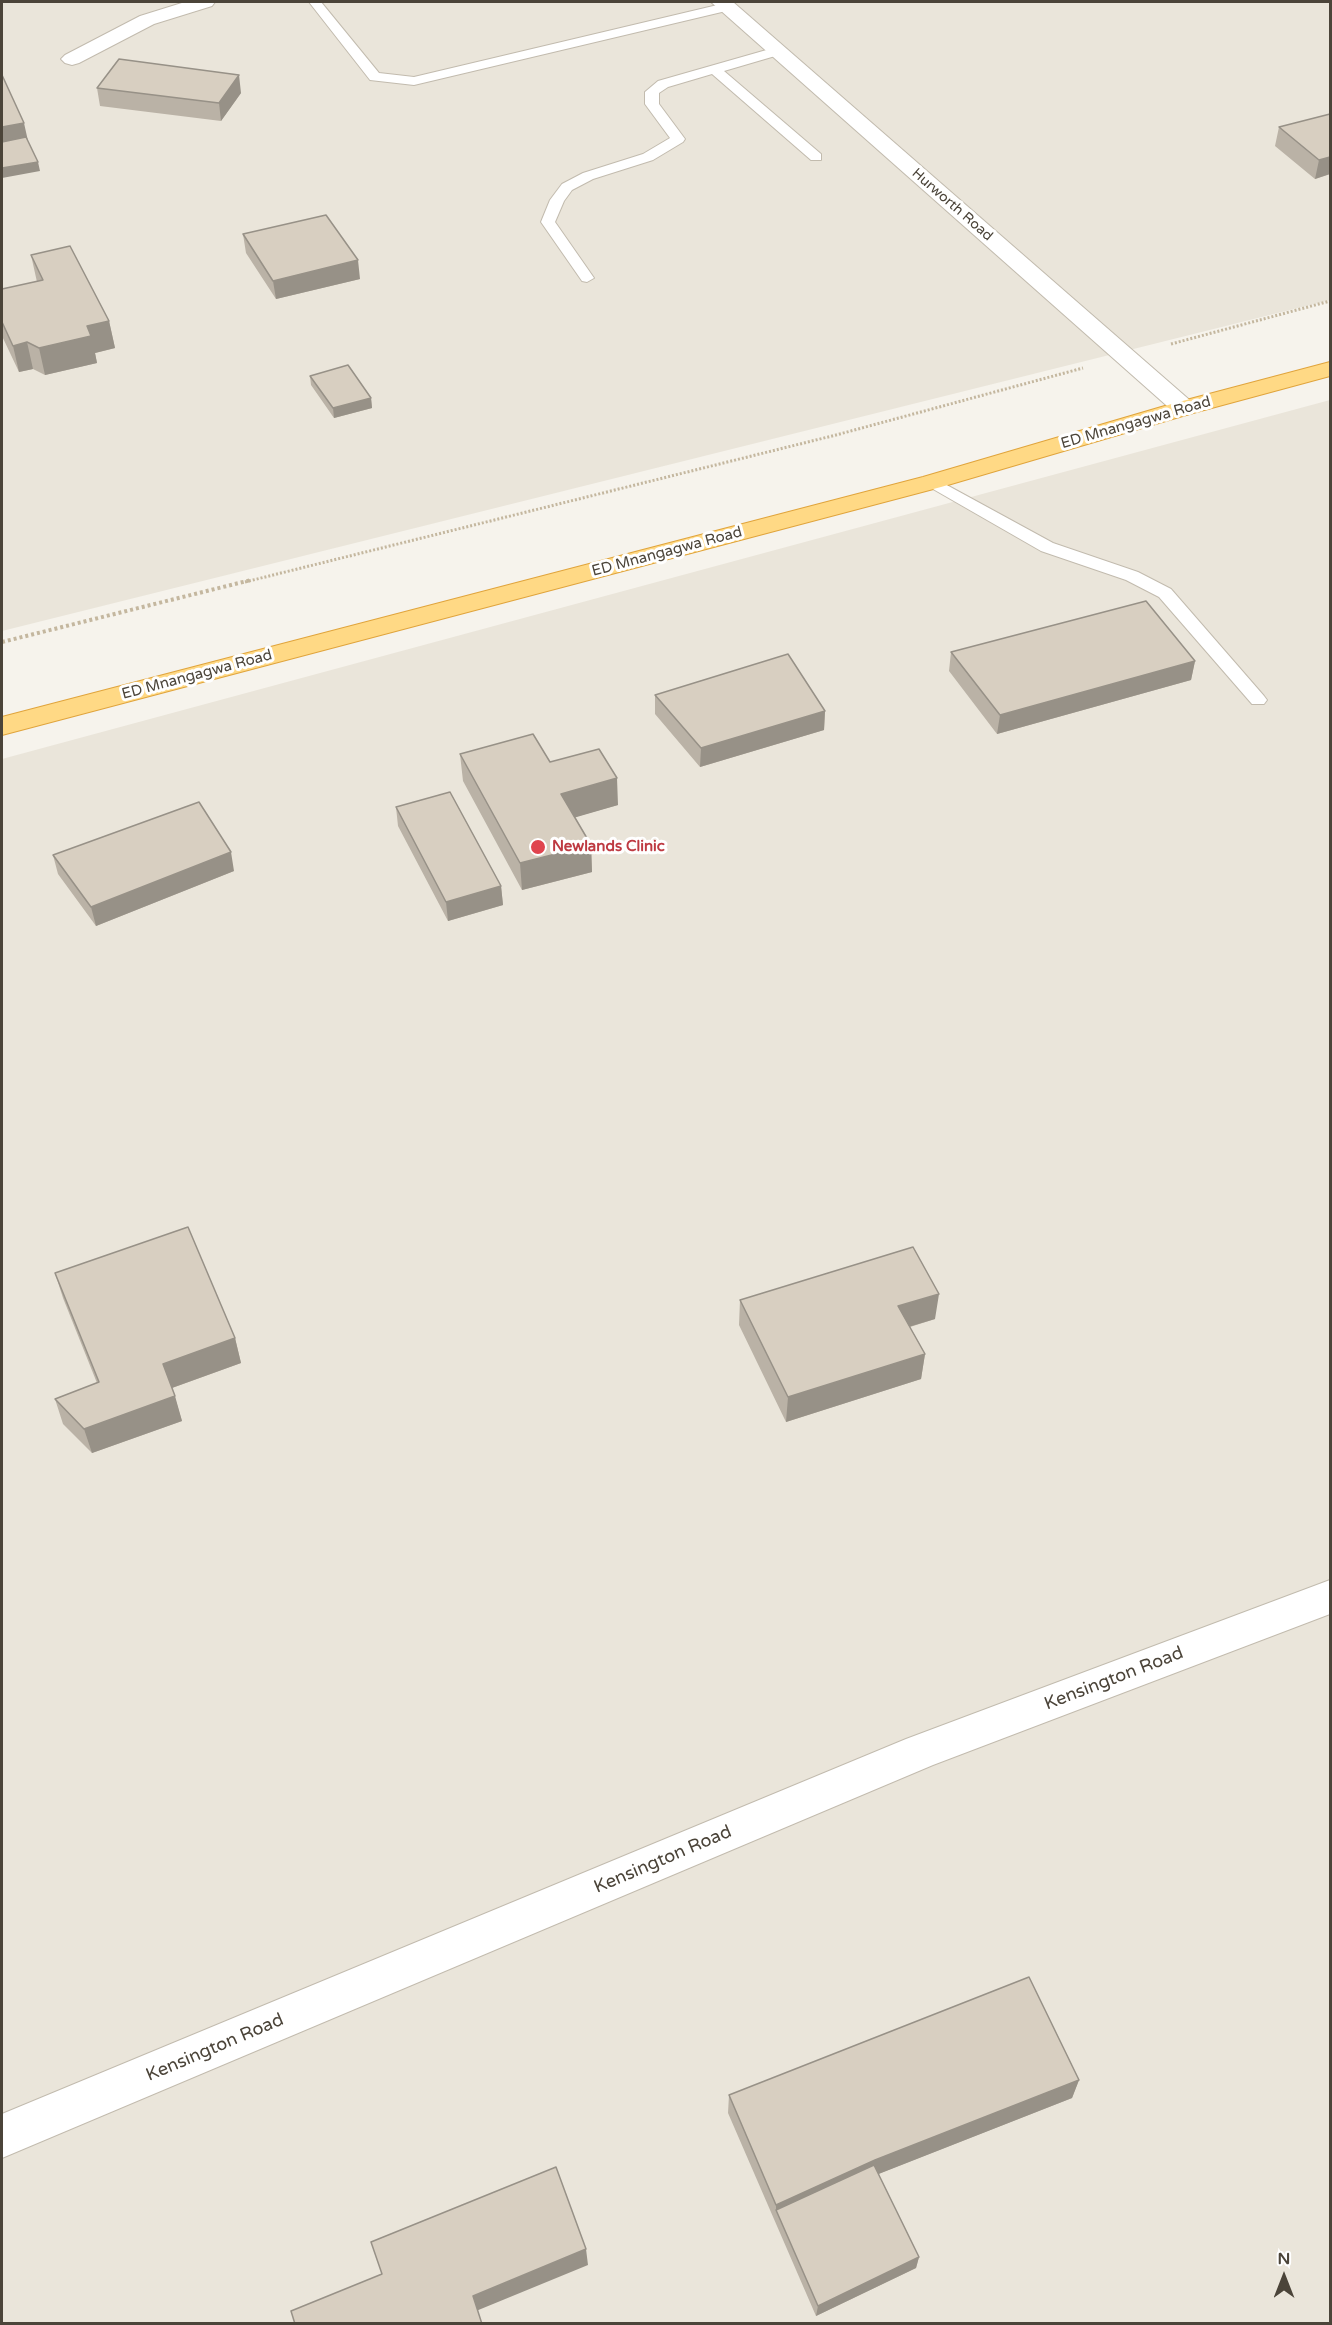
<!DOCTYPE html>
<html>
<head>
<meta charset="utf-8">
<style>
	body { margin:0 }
	#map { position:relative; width:1332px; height:2325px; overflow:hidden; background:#f6f3ec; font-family:"Varela Round",sans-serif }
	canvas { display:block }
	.frame { position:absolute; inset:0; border:3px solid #4b4439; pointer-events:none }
	.north { position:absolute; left:1254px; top:2247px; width:60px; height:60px; -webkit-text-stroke:4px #fff; paint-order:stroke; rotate:0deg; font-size:16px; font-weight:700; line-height:24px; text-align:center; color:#4b4439 }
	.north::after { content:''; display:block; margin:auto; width:21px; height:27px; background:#4b4439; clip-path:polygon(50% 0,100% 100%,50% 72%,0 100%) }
</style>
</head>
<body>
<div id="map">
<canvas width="1332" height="2325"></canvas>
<div class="frame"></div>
<div class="north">N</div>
</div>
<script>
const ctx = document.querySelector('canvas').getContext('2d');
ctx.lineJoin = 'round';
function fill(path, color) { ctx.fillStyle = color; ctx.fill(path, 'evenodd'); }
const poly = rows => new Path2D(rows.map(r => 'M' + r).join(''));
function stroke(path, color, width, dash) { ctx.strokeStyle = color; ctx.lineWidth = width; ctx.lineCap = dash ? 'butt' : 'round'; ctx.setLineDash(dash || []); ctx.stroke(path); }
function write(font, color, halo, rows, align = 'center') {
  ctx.font = font + ' "Varela Round",sans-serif'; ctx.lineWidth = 6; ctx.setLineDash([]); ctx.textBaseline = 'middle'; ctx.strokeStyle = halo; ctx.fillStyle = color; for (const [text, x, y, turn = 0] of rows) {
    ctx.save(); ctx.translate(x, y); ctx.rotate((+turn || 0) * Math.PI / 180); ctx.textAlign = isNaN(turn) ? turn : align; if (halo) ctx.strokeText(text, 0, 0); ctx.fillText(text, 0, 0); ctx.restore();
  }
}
const residential = poly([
	[2,2,1330,2,1330,300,2,631],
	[1330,400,1330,2323,2,2323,2,759]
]);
const pathFar1 = poly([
	[1171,344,1330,301],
	[245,582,836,435,1083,368]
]);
const path = poly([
	[2,642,251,580]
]);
const service = poly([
	[309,2,321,2,379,73,414,77,726,3,733,7,726,11,414,85,370,80,309,2],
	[777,47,784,51,782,54,724,71,821,154,821,160,811,160,712,74,668,87,659,93,659,104,685,139,683,142,653,160,593,179,572,190,564,201,555,222,594,278,587,282,582,281,541,222,550,200,562,184,583,173,643,154,670,138,645,104,645,92,658,81,777,47],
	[932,477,1053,543,1138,572,1171,589,1264,696,1267,700,1264,704,1252,704,1159,597,1126,580,1041,551,926,485,924,482,932,477]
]);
const minor = poly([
	[185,2,215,2,212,6,154,24,79,63,72,65,65,63,61,59,65,55,140,16,185,2],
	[711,2,733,2,1193,403,1196,408,1193,413,1184,415,1175,413,711,2],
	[1330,1580,1330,1614,933,1765,2,2158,2,2114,906,1739,1330,1580]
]);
const trunk = poly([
	[1330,362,1330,376,1193,413,941,487,2,735,2,717,923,477,1175,403,1330,362]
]);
const wall = poly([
	[97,88,241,93,221,121,100,106],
	[1330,114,1330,174,1315,179,1275,146,1279,127],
	[243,234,360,279,276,299,246,253],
	[31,255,109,321,115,348,95,353,97,363,45,375,33,369,19,372,2,336,2,289,37,282],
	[310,376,371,398,372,408,334,418,311,385],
	[951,652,1195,661,1191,680,997,734,949,671],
	[655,695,825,711,824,730,700,767,655,714],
	[460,754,550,762,618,805,575,817,591,845,592,872,522,890,463,781],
	[396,807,501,886,503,905,448,921,398,826],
	[53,855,234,871,96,926,58,874],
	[55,1273,235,1338,241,1363,172,1388,182,1421,92,1453,63,1424,55,1399,97,1383,63,1298],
	[740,1300,935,1319,910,1327,925,1354,921,1379,786,1422,739,1325],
	[1079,2080,1072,2098,878,2174,919,2257,916,2268,816,2316,728,2113,729,2095]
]);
const shadedWall = poly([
	[239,75,241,93,221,121,219,103],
	[24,123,28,141,2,146,2,127],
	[1330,157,1330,174,1315,179,1319,160],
	[38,162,40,171,2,178,2,168],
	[358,260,360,279,276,299,273,281],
	[109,321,115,348,95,353,97,363,45,375,39,348,87,326],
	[27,342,33,369,19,372,13,346],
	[371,398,372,408,334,418,333,408],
	[1195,661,1191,680,997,734,1000,715],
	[825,711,824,730,700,767,701,748],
	[617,778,618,805,563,821,561,794],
	[591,845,592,872,522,890,520,863],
	[231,852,234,871,96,926,91,907],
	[501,886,503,905,448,921,446,902],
	[939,1294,935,1319,895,1331,898,1306],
	[235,1338,241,1363,169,1389,163,1364],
	[925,1354,921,1379,786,1422,788,1397],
	[175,1396,182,1421,92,1453,84,1429],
	[1079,2080,1072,2098,871,2177,776,2210,776,2205,875,2160],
	[586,2249,588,2265,476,2311,473,2296],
	[919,2257,916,2268,816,2316,818,2306]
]);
const building = poly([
	[119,59,239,75,219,103,97,88,119,59],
	[2,75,24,123,2,127,2,75],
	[1330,114,1330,157,1319,160,1279,127,1330,114],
	[26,137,38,162,2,168,2,142,26,137],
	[326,215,358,260,273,281,243,234,326,215],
	[70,246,109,321,87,326,91,336,39,348,27,342,13,346,2,322,2,289,43,280,31,255,70,246],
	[348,365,371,398,333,408,310,376,348,365],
	[1146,601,1195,661,1000,715,951,652,1146,601],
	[788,654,825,711,701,748,655,695,788,654],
	[533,734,550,762,599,749,617,778,561,794,591,845,520,863,460,754,533,734],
	[450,792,501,886,446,902,396,807,450,792],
	[199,802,231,852,91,907,53,855,199,802],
	[188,1227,235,1338,163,1364,175,1396,84,1429,55,1399,99,1382,55,1273,188,1227],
	[913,1247,939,1294,898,1306,925,1354,788,1397,740,1300,913,1247],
	[1029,1977,1079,2080,875,2160,776,2205,729,2095,1029,1977],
	[874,2165,919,2257,818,2306,776,2210,874,2165],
	[556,2167,586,2249,473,2296,482,2324,295,2324,291,2311,382,2274,371,2242,556,2167]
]);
const markers = [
	[538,847,8,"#e0444e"]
];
const farStreetnames = [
	["Hurworth Road",952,205,41]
];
const streetNames = [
	["ED Mnangagwa Road",1136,423,-16],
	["ED Mnangagwa Road",667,552,-15],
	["ED Mnangagwa Road",197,675,-15]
];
const healthNames = [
	["Newlands Clinic",552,847]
];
const nearStreetnames = [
	["Kensington Road",1114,1679,-21],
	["Kensington Road",663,1860,-23],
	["Kensington Road",215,2048,-23]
];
fill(residential, '#eae5da');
stroke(service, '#c2bbae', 2);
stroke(minor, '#c2bbae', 2);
stroke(trunk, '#e0a43c', 2);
stroke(pathFar1, '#c4b79f', 3, [2, 2]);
stroke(path, '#c4b79f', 4, [3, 3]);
fill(service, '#fff');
fill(minor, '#fff');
fill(trunk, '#ffd985');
fill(wall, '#bab2a6');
fill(shadedWall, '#979187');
fill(building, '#d8cfc1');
stroke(building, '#979187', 1.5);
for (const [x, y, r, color] of markers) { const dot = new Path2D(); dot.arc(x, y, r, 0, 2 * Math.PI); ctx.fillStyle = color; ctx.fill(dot); stroke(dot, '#fff', 2); }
write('14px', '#4b4439', '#fff', farStreetnames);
write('15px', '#4b4439', '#fff', streetNames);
write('bold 15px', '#be3a42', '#fff', healthNames, 'left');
write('18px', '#4b4439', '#fff', nearStreetnames);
</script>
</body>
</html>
